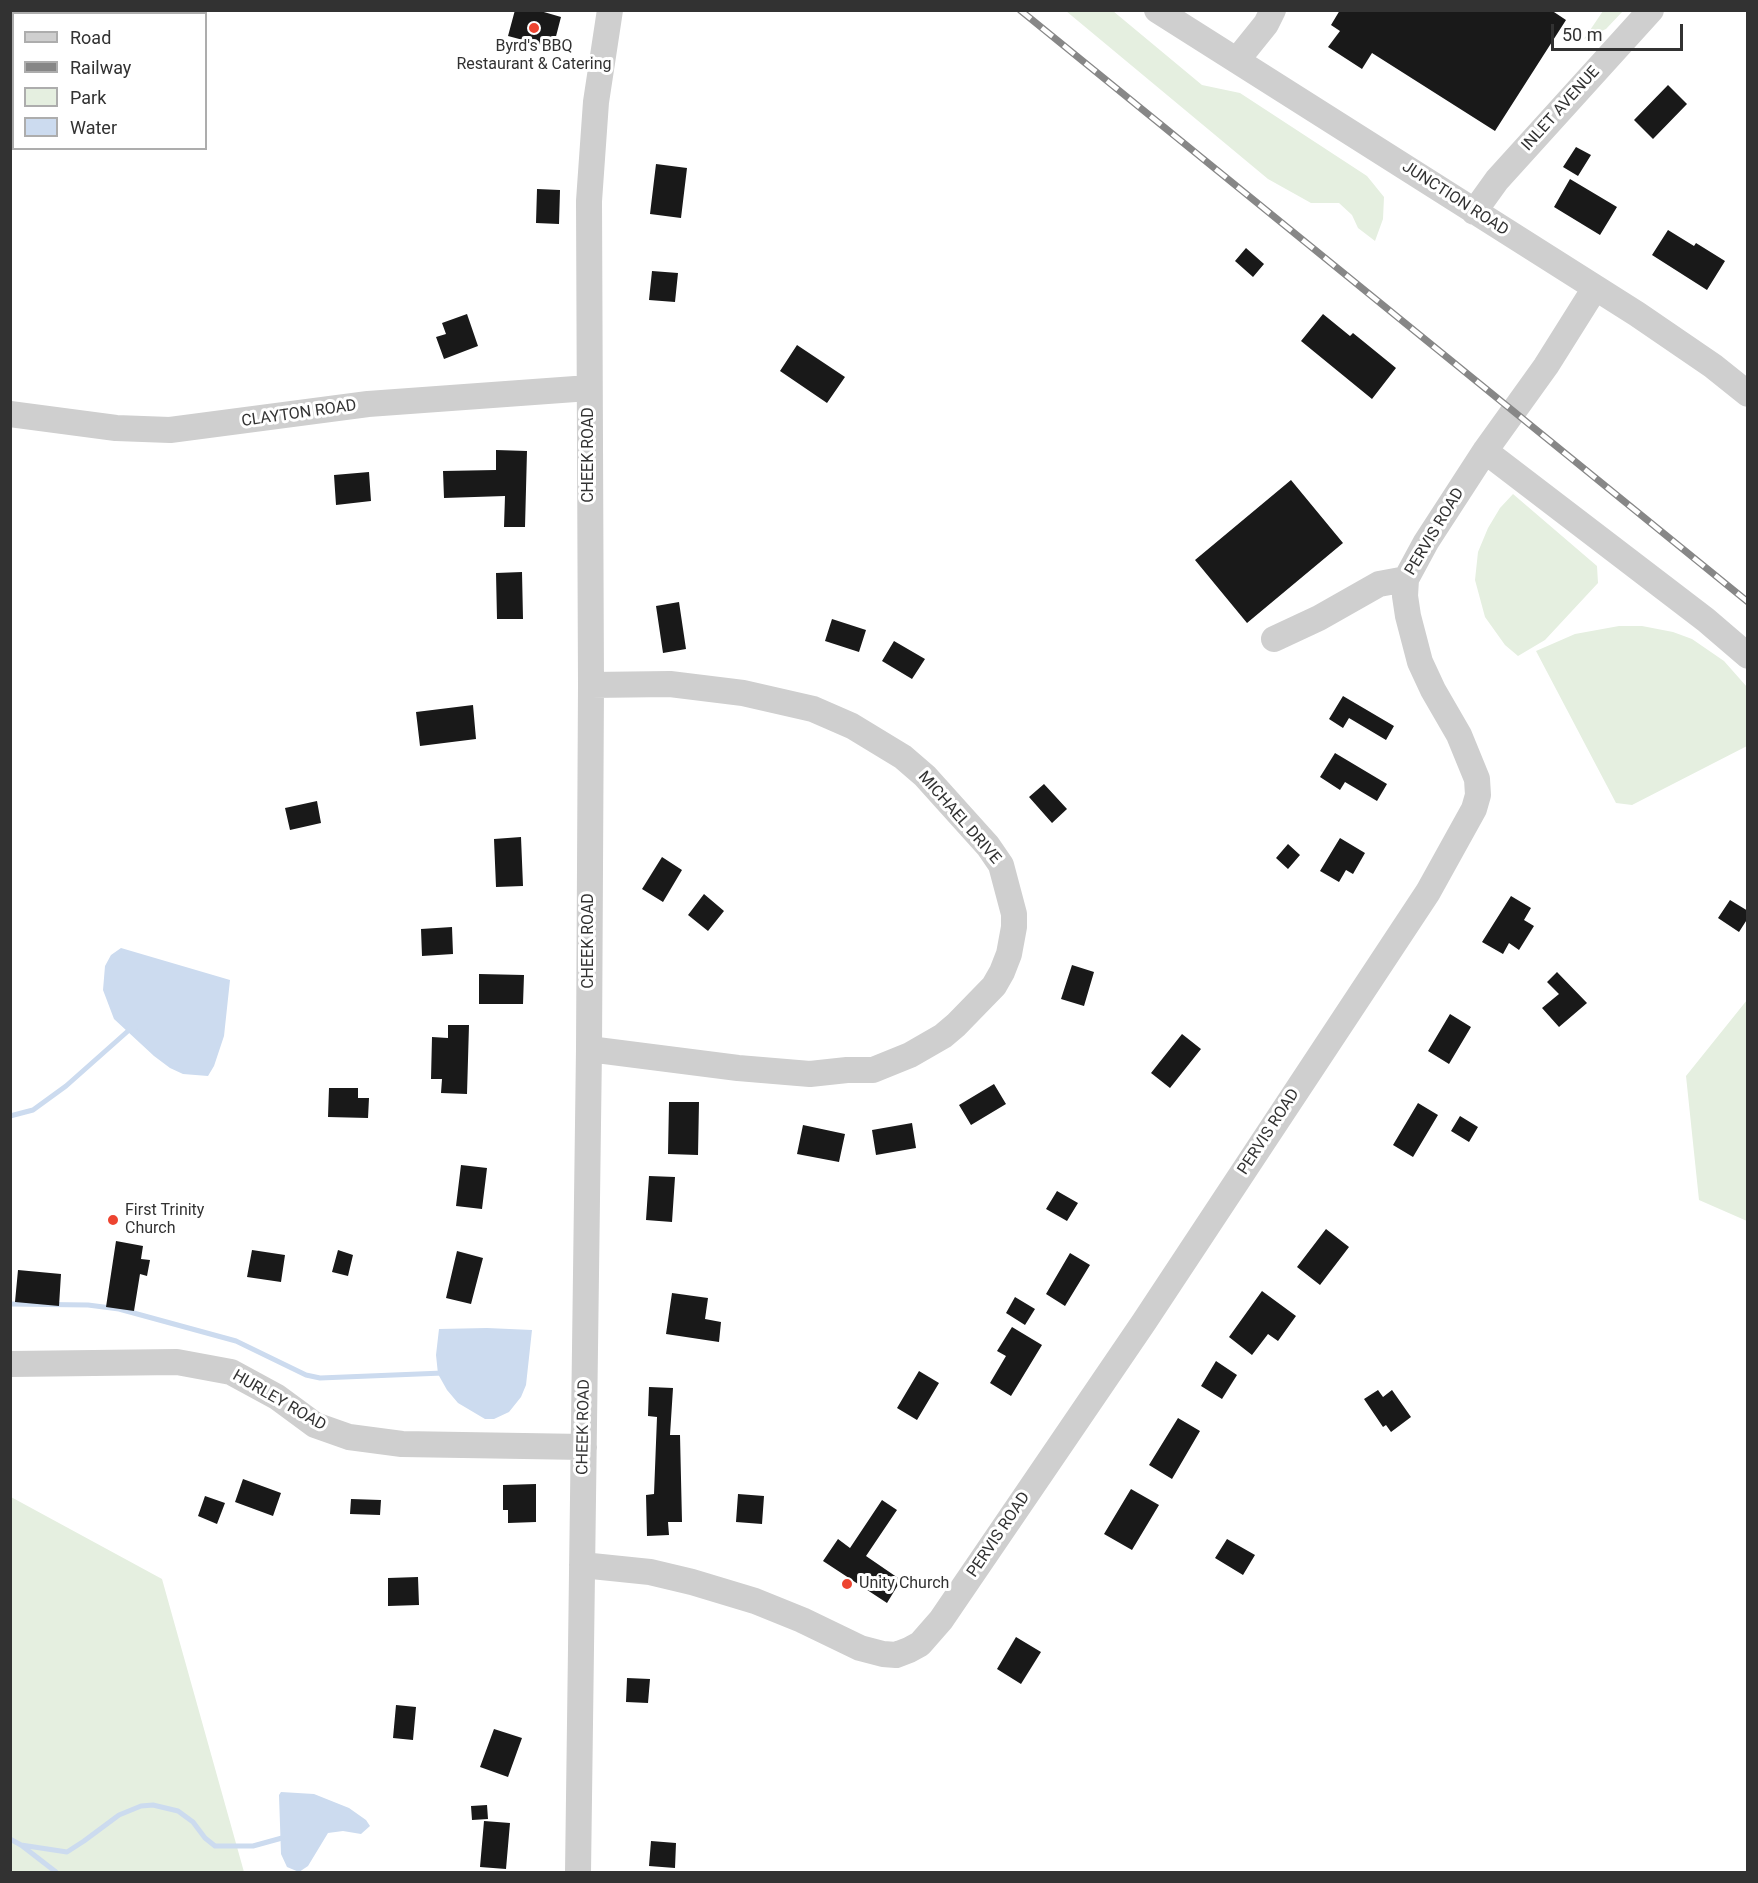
<!DOCTYPE html>
<html>
<head>
<meta charset="utf-8">
<style>
	body { margin:0 }
	#map { position:relative; width:1758px; height:1883px; overflow:hidden; background:#fff; font-family:Roboto,sans-serif }
	canvas { display:block }
	.frame { position:absolute; inset:0; border:12px solid #323232; pointer-events:none }
	.legend { position:absolute; left:12px; top:12px; width:195px; height:138px; box-sizing:border-box; background:#fff; border:2px solid #adadad; margin:0; padding:8px 10px; list-style:none; font-size:18px; color:#323232 }
	.legend li { display:flex; align-items:center; gap:12px; height:30px }
	.legend b { width:30px; border:2px solid #adadad }
	.scale { position:absolute; left:1551px; top:24px; width:132px; height:27px; box-sizing:border-box; border:3px solid #323232; border-top:0; padding-left:8px; font-size:18px; line-height:21px; white-space:nowrap; color:#323232; -webkit-text-stroke:4px #fff; paint-order:stroke }
</style>
</head>
<body>
<div id="map">
<canvas width="1758" height="1883"></canvas>
<div class="frame"></div>
<ul class="legend">
<li><b style="height:8px;background:#cfcfcf"></b>Road</li>
<li><b style="height:8px;background:#878787"></b>Railway</li>
<li><b style="height:16px;background:#e5efe0"></b>Park</li>
<li><b style="height:16px;background:#ccdbef"></b>Water</li>
</ul>
<div class="scale">50 m</div>
</div>
<script>
const ctx = document.querySelector('canvas').getContext('2d');
ctx.lineJoin = 'round';
function fill(path, color) { ctx.fillStyle = color; ctx.fill(path, 'evenodd'); }
const poly = rows => new Path2D(rows.map(r => 'M' + r).join(''));
function stroke(path, color, width, dash) { ctx.strokeStyle = color; ctx.lineWidth = width; ctx.lineCap = dash ? 'butt' : 'round'; ctx.setLineDash(dash || []); ctx.stroke(path); }
function write(font, color, halo, rows, align = 'center') {
  ctx.font = font + ' Roboto,sans-serif'; ctx.lineWidth = 6; ctx.setLineDash([]); ctx.textBaseline = 'middle'; ctx.strokeStyle = halo; ctx.fillStyle = color; for (const [text, x, y, turn = 0] of rows) {
    ctx.save(); ctx.translate(x, y); ctx.rotate((+turn || 0) * Math.PI / 180); ctx.textAlign = isNaN(turn) ? turn : align; if (halo) ctx.strokeText(text, 0, 0); ctx.fillText(text, 0, 0); ctx.restore();
  }
}
const green = poly([
	[1066,11,1113,11,1202,85,1240,93,1367,176,1384,197,1383,219,1375,241,1358,228,1352,215,1339,203,1311,203,1268,179],
	[1603,11,1623,11,1606,29,1584,39],
	[1513,494,1597,566,1598,583,1545,640,1518,656,1505,645,1485,617,1475,580,1478,552,1488,528,1500,508],
	[1619,626,1642,626,1673,632,1692,639,1724,661,1747,687,1747,746,1632,805,1616,803,1536,651,1575,634],
	[1747,1000,1748,1221,1747,1221,1699,1200,1686,1076],
	[11,1497,162,1579,244,1872,11,1872]
]);
const water = poly([
	[121,948,230,980,224,1036,214,1066,208,1076,183,1074,170,1068,154,1056,114,1019,103,990,105,966,111,955],
	[487,1328,532,1330,526,1385,521,1397,509,1412,494,1419,485,1419,458,1403,447,1390,438,1374,436,1355,439,1329],
	[281,1792,314,1794,349,1808,366,1820,370,1826,361,1834,343,1831,328,1833,308,1866,299,1872,287,1867,281,1854,279,1795]
]);
const stream = poly([
	[10,1116,33,1110,66,1086,128,1031,135,1028],
	[10,1304,88,1305,119,1309,236,1341,306,1375,320,1378,443,1373],
	[10,1839,21,1845,56,1872],
	[21,1845,67,1852,84,1841,119,1815,141,1806,153,1805,178,1811,193,1822,205,1838,215,1846,253,1846,282,1838]
]);
const building = poly([
	[515,10,537,10,561,17,553,48,508,36],
	[1340,10,1551,10,1566,20,1495,131,1372,53,1362,69,1328,47,1340,31,1331,25],
	[1668,85,1687,104,1653,139,1634,120],
	[1576,147,1591,155,1578,176,1563,167],
	[656,164,687,168,681,218,650,214],
	[1570,179,1617,207,1600,235,1554,207],
	[537,189,560,190,559,224,536,223],
	[1668,230,1694,246,1696,243,1725,261,1707,290,1652,255],
	[1246,248,1264,264,1253,277,1235,261],
	[652,271,678,273,675,302,649,300],
	[467,314,478,346,444,359,436,337,446,334,442,323],
	[1323,314,1350,336,1353,333,1396,368,1372,399,1301,341],
	[797,345,845,377,827,403,780,371],
	[496,450,527,451,525,527,504,527,505,496,444,498,443,471,496,470],
	[369,472,371,501,336,505,334,475],
	[1291,480,1343,543,1247,623,1195,560],
	[522,572,523,619,497,619,496,573],
	[679,602,686,649,663,653,656,606],
	[832,619,866,630,859,652,825,641],
	[894,641,925,659,912,679,882,661],
	[1343,696,1394,726,1386,740,1349,718,1343,728,1329,719],
	[473,705,476,739,420,746,416,712],
	[1335,753,1387,784,1377,801,1345,782,1340,790,1320,777],
	[1044,784,1067,809,1052,823,1029,797],
	[317,801,321,823,290,830,285,808],
	[521,837,523,886,496,887,494,839],
	[1340,838,1365,853,1353,874,1346,870,1339,882,1320,871],
	[1288,844,1300,855,1288,869,1276,858],
	[662,857,682,870,663,902,642,889],
	[704,894,724,911,708,931,688,915],
	[1511,896,1531,908,1524,920,1534,926,1519,950,1509,943,1503,954,1482,942],
	[1730,900,1748,911,1748,918,1739,932,1718,918],
	[452,927,453,954,422,956,421,929],
	[1072,965,1094,972,1084,1006,1061,999],
	[1557,972,1587,1003,1559,1027,1542,1008,1559,994,1547,982],
	[479,974,524,975,523,1004,479,1004],
	[1450,1014,1471,1027,1449,1064,1428,1051],
	[448,1025,469,1025,467,1094,441,1093,442,1079,431,1079,432,1037,448,1038],
	[1182,1034,1201,1049,1170,1088,1151,1073],
	[994,1084,1006,1104,971,1125,959,1105],
	[329,1088,358,1088,358,1098,369,1098,368,1118,328,1117],
	[669,1102,699,1102,698,1155,668,1154],
	[1418,1103,1438,1115,1413,1157,1393,1145],
	[1460,1116,1478,1127,1469,1142,1451,1131],
	[912,1123,916,1148,876,1155,872,1130],
	[803,1125,845,1134,839,1162,797,1154],
	[461,1165,487,1168,482,1209,456,1206],
	[649,1176,675,1177,672,1222,646,1220],
	[1057,1191,1078,1203,1067,1221,1046,1209],
	[1326,1229,1349,1247,1320,1285,1297,1267],
	[116,1241,143,1246,141,1259,150,1260,147,1276,140,1274,134,1311,106,1307],
	[252,1250,285,1255,281,1282,247,1277],
	[338,1250,353,1255,348,1276,332,1272],
	[457,1251,483,1258,471,1304,446,1298],
	[1070,1253,1090,1265,1065,1306,1046,1294],
	[18,1270,61,1274,59,1306,15,1302],
	[1262,1291,1296,1316,1278,1341,1268,1334,1252,1355,1229,1337],
	[672,1293,708,1298,705,1319,721,1322,719,1342,666,1334],
	[1015,1297,1035,1309,1025,1325,1006,1313],
	[1012,1327,1042,1345,1011,1396,990,1383,1006,1356,997,1351],
	[1216,1361,1237,1375,1222,1399,1201,1386],
	[919,1371,939,1383,917,1420,897,1408],
	[649,1387,673,1388,670,1435,680,1435,682,1522,668,1522,669,1535,647,1536,646,1495,654,1494,657,1417,648,1416],
	[1378,1390,1383,1397,1392,1390,1411,1417,1391,1432,1386,1425,1383,1427,1364,1399],
	[1178,1418,1200,1431,1172,1479,1149,1465],
	[243,1479,281,1493,273,1516,235,1502],
	[536,1484,536,1522,508,1523,508,1510,503,1510,503,1485],
	[1131,1489,1159,1505,1132,1550,1104,1534],
	[738,1494,764,1496,762,1524,736,1522],
	[205,1496,225,1503,217,1524,198,1516],
	[351,1499,381,1500,380,1515,350,1514],
	[882,1500,897,1510,866,1556,901,1580,887,1603,823,1561,838,1539,850,1548],
	[1227,1539,1255,1555,1243,1575,1215,1558],
	[418,1577,419,1605,388,1606,388,1578],
	[1016,1637,1041,1652,1021,1684,997,1669],
	[627,1678,650,1679,648,1703,626,1702],
	[396,1705,416,1707,413,1740,393,1738],
	[494,1729,522,1738,508,1777,480,1767],
	[487,1805,488,1819,472,1820,471,1806],
	[484,1821,510,1823,506,1869,480,1867],
	[651,1841,676,1843,675,1868,649,1866]
]);
const minor = poly([
	[1157,10,1637,314,1713,366,1748,394],
	[1237,60,1266,24,1273,10],
	[1474,212,1497,180,1651,10],
	[10,414,116,428,170,430,368,404,589,388],
	[1485,451,1706,620,1748,656],
	[1274,639,1319,618,1379,584,1406,579],
	[589,1049,738,1068,810,1074,847,1070,873,1070,910,1055,943,1036,956,1025,994,986,1002,972,1009,954,1014,927,1014,914,1001,865,988,846,925,776,903,757,852,726,813,709,743,693,670,684,591,685],
	[10,1364,177,1362,231,1372,277,1397,315,1425,349,1437,402,1444,584,1447],
	[582,1565,650,1572,692,1582,755,1601,802,1620,860,1648,883,1654,896,1655,909,1650,920,1644,941,1620,1144,1322,1428,892,1474,809,1478,795,1477,779,1459,735,1433,690,1420,662,1408,616,1405,596,1406,579,1426,542,1485,451,1546,366,1595,288],
	[578,1872,589,1049,591,685,589,201,596,102,610,10]
]);
const rail = poly([
	[1020,10,1748,602]
]);
const markers = [
	[534,28,6,"#ed4430"],
	[113,1220,6,"#ed4430"],
	[847,1584,6,"#ed4430"]
];
const poiNames = [
	["Byrd's BBQ",534,47,"center"],
	["Restaurant & Catering",534,65,"center"],
	["First Trinity",125,1211],
	["Church",125,1229],
	["Unity Church",859,1584]
];
const streetNames = [
	["INLET AVENUE",1561,109,-48],
	["JUNCTION ROAD",1455,199,33],
	["CLAYTON ROAD",299,414,-8],
	["CHEEK ROAD",589,455,-90],
	["PERVIS ROAD",1435,532,-59],
	["MICHAEL DRIVE",959,818,49],
	["CHEEK ROAD",589,941,-90],
	["PERVIS ROAD",1269,1132,-57],
	["HURLEY ROAD",279,1401,30],
	["CHEEK ROAD",584,1427,-89],
	["PERVIS ROAD",999,1535,-56]
];
fill(green, '#e5efe0');
fill(water, '#ccdbef');
stroke(stream, '#ccdbef', 5);
fill(building, '#191919');
stroke(minor, '#cfcfcf', 26);
stroke(rail, '#878787', 7);
stroke(rail, '#fff', 4.5, [14]);
for (const [x, y, r, color] of markers) { const dot = new Path2D(); dot.arc(x, y, r, 0, 2 * Math.PI); ctx.fillStyle = color; ctx.fill(dot); stroke(dot, '#fff', 2); }
write('16px', '#323232', '#fff', poiNames, 'left');
write('16px', '#323232', '#fff', streetNames);
</script>
</body>
</html>
